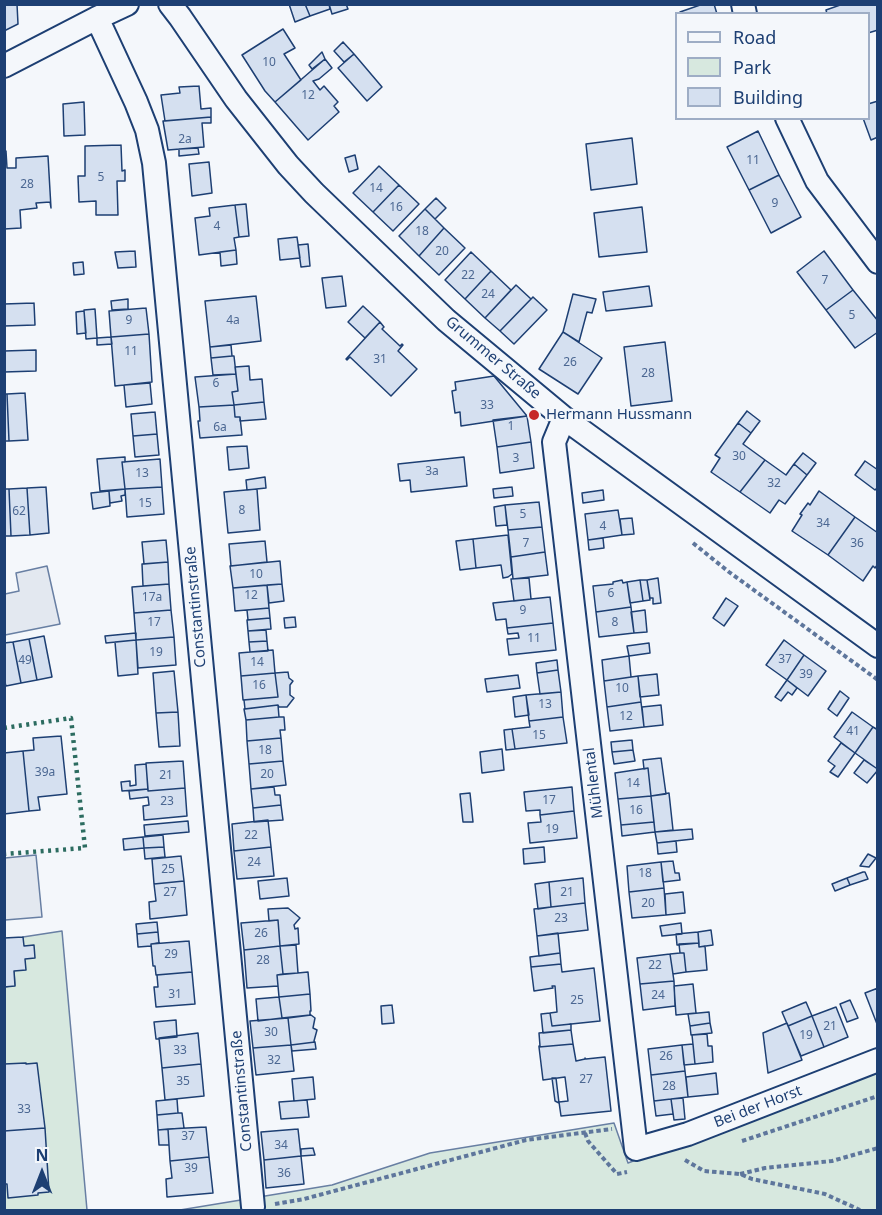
<!DOCTYPE html>
<html>
<head>
<meta charset="utf-8">
<style>
	body { margin:0 }
	#map { position:relative; width:882px; height:1215px; overflow:hidden; background:#f4f7fb; font-family:"Noto Sans",sans-serif }
	canvas { display:block }
	.frame { position:absolute; inset:0; border:6px solid #1d3f73; pointer-events:none }
	.legend { position:absolute; left:675px; top:12px; width:195px; height:108px; box-sizing:border-box; background:#f4f7fb; border:2px solid #9eadc5; margin:0; padding:8px 10px; list-style:none; font-size:18px; color:#1d3f73 }
	.legend li { display:flex; align-items:center; gap:12px; height:30px }
	.legend b { width:30px; border:2px solid #9eadc5 }
	.north { position:absolute; left:12px; top:1143px; width:60px; height:60px; -webkit-text-stroke:4px #f4f7fb; paint-order:stroke; rotate:0deg; font-size:16px; font-weight:700; line-height:24px; text-align:center; color:#1d3f73 }
	.north::after { content:''; display:block; margin:auto; width:21px; height:27px; background:#1d3f73; clip-path:polygon(50% 0,100% 100%,50% 72%,0 100%) }
</style>
</head>
<body>
<div id="map">
<canvas width="882" height="1215"></canvas>
<div class="frame"></div>
<ul class="legend">
<li><b style="height:8px;background:#f4f7fb"></b>Road</li>
<li><b style="height:16px;background:#d7e8df"></b>Park</li>
<li><b style="height:16px;background:#d5e0f0"></b>Building</li>
</ul>
<div class="north">N</div>
</div>
<script>
const ctx = document.querySelector('canvas').getContext('2d');
ctx.lineJoin = 'round';
function fill(path, color) { ctx.fillStyle = color; ctx.fill(path, 'evenodd'); }
const poly = rows => new Path2D(rows.map(r => 'M' + r).join(''));
function stroke(path, color, width, dash) { ctx.strokeStyle = color; ctx.lineWidth = width; ctx.lineCap = dash ? 'butt' : 'round'; ctx.setLineDash(dash || []); ctx.stroke(path); }
function write(font, color, halo, rows, align = 'center') {
  ctx.font = font + ' "Noto Sans",sans-serif'; ctx.lineWidth = 4.5; ctx.setLineDash([]); ctx.textBaseline = 'middle'; ctx.strokeStyle = halo; ctx.fillStyle = color; for (const [text, x, y, turn = 0] of rows) {
    ctx.save(); ctx.translate(x, y); ctx.rotate((+turn || 0) * Math.PI / 180); ctx.textAlign = isNaN(turn) ? turn : align; if (halo) ctx.strokeText(text, 0, 0); ctx.fillText(text, 0, 0); ctx.restore();
  }
}
const green = poly([
	[62,931,87,1210,89,1210,5,1210,5,987,15,985,14,971,23,937,62,931],
	[877,1069,877,1210,180,1210,332,1185,430,1153,614,1123,628,1163,877,1069]
]);
const parking = poly([
	[47,566,60,624,5,635,5,594,19,591,16,573,47,566],
	[36,855,42,917,5,920,5,858,36,855]
]);
const building = poly([
	[4,4,17,4,18,24,4,31,4,4],
	[289,4,305,4,310,16,295,22,289,4],
	[305,4,329,4,330,9,310,16,305,4],
	[329,4,346,4,348,9,332,14,329,4],
	[703,4,714,4,717,14,680,14,680,12,703,4],
	[843,4,878,4,878,30,868,33,868,14,827,14,826,10,843,4],
	[283,29,295,48,284,54,301,80,275,102,265,91,242,55,283,29],
	[343,42,354,54,344,62,334,51,343,42],
	[322,52,325,59,312,69,309,65,322,52],
	[354,54,382,87,367,101,338,68,354,54],
	[325,59,332,68,319,79,313,81,320,90,324,86,338,102,334,106,339,112,308,140,275,102,325,59],
	[199,86,201,109,211,108,211,117,165,121,161,95,180,93,179,87,199,86],
	[878,101,878,137,871,140,863,118,868,118,868,104,878,101],
	[84,102,85,135,64,136,63,104,84,102],
	[211,117,211,123,202,123,204,147,168,150,163,121,211,117],
	[758,131,779,175,749,190,727,147,758,131],
	[632,138,637,184,591,190,586,144,632,138],
	[121,145,122,171,125,170,125,181,117,181,118,215,96,215,96,201,79,202,78,176,85,176,85,146,121,145],
	[198,148,199,154,179,156,179,149,198,148],
	[6,151,7,168,16,168,16,158,48,156,51,208,50,202,36,203,37,208,20,210,21,228,4,229,4,152,6,151],
	[355,155,358,169,349,172,345,158,355,155],
	[209,162,212,193,192,196,189,164,209,162],
	[379,166,399,185,373,212,353,193,379,166],
	[779,175,801,217,771,233,749,190,779,175],
	[399,185,419,204,393,231,373,212,399,185],
	[436,198,446,208,435,219,425,209,436,198],
	[246,204,249,236,239,237,235,205,246,204],
	[235,205,239,237,234,238,236,250,199,255,195,218,210,216,209,208,235,205],
	[642,207,647,252,599,257,594,213,642,207],
	[425,209,444,228,419,256,399,236,425,209],
	[444,228,465,248,439,275,419,256,444,228],
	[297,237,300,258,280,260,278,239,297,237],
	[308,244,310,266,301,267,298,245,308,244],
	[236,250,237,264,221,266,220,252,236,250],
	[135,251,136,267,118,268,115,252,135,251],
	[824,251,853,290,826,310,797,272,824,251],
	[471,252,491,271,465,299,445,280,471,252],
	[83,262,84,274,74,275,73,263,83,262],
	[491,271,511,290,485,318,465,299,491,271],
	[342,276,346,306,326,308,322,278,342,276],
	[516,285,531,299,500,331,485,318,516,285],
	[649,286,652,306,606,311,603,292,649,286],
	[853,290,878,321,878,332,855,348,826,310,853,290],
	[573,294,596,299,592,313,587,312,579,342,563,332,573,294],
	[256,296,261,341,210,347,205,301,256,296],
	[533,297,547,310,514,344,500,331,533,297],
	[128,299,128,309,112,310,111,301,128,299],
	[34,303,35,325,4,326,4,304,34,303],
	[363,306,380,322,365,338,348,322,363,306],
	[146,308,149,334,111,337,109,311,146,308],
	[95,309,97,338,86,339,84,310,95,309],
	[84,311,86,333,77,334,76,312,84,311],
	[380,322,384,327,382,329,400,346,402,344,403,345,398,351,417,369,391,396,350,357,347,360,346,359,380,322],
	[563,332,602,358,578,394,539,369,563,332],
	[149,334,152,382,115,386,111,337,149,334],
	[111,337,112,344,97,345,97,338,111,337],
	[665,342,672,401,631,406,624,347,665,342],
	[231,345,232,356,211,358,210,347,231,345],
	[36,350,36,371,4,372,4,351,36,350],
	[232,356,234,356,236,374,213,375,211,358,232,356],
	[249,366,250,380,262,379,264,402,234,405,232,392,238,391,235,367,249,366],
	[236,374,238,391,232,392,234,405,199,407,195,377,236,374],
	[494,376,527,416,461,426,460,412,455,413,452,391,456,390,455,382,494,376],
	[150,383,152,404,126,407,124,385,150,383],
	[25,393,28,440,9,441,7,394,25,393],
	[4,394,7,394,9,441,4,441,4,394],
	[264,402,266,419,240,421,240,417,235,417,234,405,264,402],
	[234,405,235,417,240,417,242,435,200,438,198,421,200,421,199,407,234,405],
	[747,411,760,421,751,433,738,423,747,411],
	[155,412,157,434,133,436,131,414,155,412],
	[527,416,531,442,497,447,493,420,527,416],
	[738,423,751,433,743,444,765,460,740,492,711,472,720,458,715,455,738,423],
	[157,434,159,455,135,457,133,436,157,434],
	[531,442,534,468,500,473,497,447,531,442],
	[247,446,249,468,229,470,227,447,247,446],
	[803,453,816,463,807,475,794,464,803,453],
	[125,457,125,462,122,462,125,489,100,491,97,459,125,457],
	[464,457,467,486,411,492,410,480,400,481,398,464,464,457],
	[160,459,162,487,125,489,122,462,160,459],
	[765,460,786,475,794,464,807,475,785,504,779,500,770,513,740,492,765,460],
	[865,461,878,470,878,487,875,490,855,475,865,461],
	[265,477,266,488,247,490,246,480,265,477],
	[46,487,49,533,30,535,27,488,46,487],
	[162,487,164,514,127,517,125,489,162,487],
	[512,487,513,496,494,498,493,489,512,487],
	[27,488,30,535,11,536,9,489,27,488],
	[4,489,9,489,11,536,4,536,4,489],
	[125,489,125,495,121,496,122,501,110,503,109,491,125,489],
	[257,489,260,530,228,533,224,492,257,489],
	[603,490,604,500,583,503,582,493,603,490],
	[109,491,110,506,93,509,91,493,109,491],
	[819,491,855,517,828,555,792,531,802,515,800,514,808,503,810,505,819,491],
	[539,502,542,527,508,530,505,505,539,502],
	[505,505,507,525,496,526,494,507,505,505],
	[618,510,622,535,588,540,585,514,618,510],
	[855,517,878,533,878,564,875,568,873,566,863,581,828,555,855,517],
	[632,518,634,534,622,535,620,519,632,518],
	[542,527,545,552,511,557,508,530,542,527],
	[508,535,512,574,508,577,503,578,501,565,476,568,473,539,508,535],
	[603,538,604,548,589,550,588,540,603,538],
	[473,539,476,568,460,570,456,541,473,539],
	[166,540,168,562,144,564,142,542,166,540],
	[265,541,267,562,231,566,229,544,265,541],
	[545,552,548,575,513,579,511,557,545,552],
	[280,561,282,584,233,588,230,566,280,561],
	[168,562,169,584,143,586,142,564,168,562],
	[529,578,531,599,514,601,511,579,529,578],
	[658,578,661,603,653,604,653,598,650,598,647,580,658,578],
	[622,580,623,583,627,582,631,607,596,612,593,586,613,584,613,582,622,580],
	[640,580,643,601,630,603,627,582,640,580],
	[640,580,647,580,650,600,643,601,640,580],
	[169,584,171,610,134,613,132,587,169,584],
	[282,584,284,601,269,603,267,585,282,584],
	[267,585,269,608,235,611,233,588,267,585],
	[550,597,553,623,507,628,506,619,496,620,493,603,550,597],
	[726,598,738,606,724,626,713,618,726,598],
	[631,607,634,633,599,637,596,612,631,607],
	[269,608,270,618,248,620,247,610,269,608],
	[171,610,174,637,136,640,134,613,171,610],
	[645,610,647,632,634,633,631,612,645,610],
	[295,617,296,627,285,628,284,618,295,617],
	[270,618,271,629,248,631,247,620,270,618],
	[553,623,556,650,509,655,507,639,519,638,518,633,508,634,507,628,553,623],
	[266,630,267,641,249,642,248,631,266,630],
	[136,633,136,640,106,643,105,636,136,633],
	[44,636,52,677,37,680,29,639,44,636],
	[174,637,176,665,138,668,136,640,174,637],
	[29,639,37,680,21,683,13,642,29,639],
	[136,640,138,674,118,676,115,642,136,640],
	[784,640,804,655,787,680,766,665,784,640],
	[267,641,268,651,250,652,249,642,267,641],
	[13,642,21,683,6,686,4,679,4,643,13,642],
	[649,643,650,653,629,656,627,646,649,643],
	[273,650,275,673,241,676,239,653,273,650],
	[804,655,826,671,808,696,787,680,804,655],
	[629,656,631,677,604,681,602,660,629,656],
	[557,660,558,670,537,673,536,663,557,660],
	[558,670,561,692,540,694,537,673,558,670],
	[174,671,178,712,156,713,153,673,174,671],
	[288,672,289,678,293,681,290,685,290,695,294,698,287,707,279,707,278,705,245,709,244,700,278,697,275,673,288,672],
	[275,673,278,697,243,700,241,676,275,673],
	[657,674,659,695,640,697,638,676,657,674],
	[518,675,520,688,487,692,485,679,518,675],
	[638,676,641,702,607,707,604,681,638,676],
	[787,680,797,688,792,695,788,692,781,701,775,697,787,680],
	[840,691,849,698,837,716,828,709,840,691],
	[561,692,563,717,529,721,526,695,561,692],
	[526,695,529,715,515,717,513,697,526,695],
	[641,702,644,727,610,731,607,707,641,702],
	[278,705,279,717,246,720,244,709,278,705],
	[661,705,663,725,644,727,642,707,661,705],
	[178,712,180,746,159,747,156,713,178,712],
	[852,712,873,727,855,753,834,737,852,712],
	[279,717,284,717,285,730,280,730,281,738,247,741,246,720,279,717],
	[563,717,567,743,515,749,512,729,530,727,529,721,563,717],
	[873,727,878,730,878,767,876,768,855,753,873,727],
	[512,729,515,749,506,750,504,730,512,729],
	[61,736,67,794,38,797,40,810,29,811,23,751,34,750,33,738,61,736],
	[281,738,283,761,249,764,247,741,281,738],
	[632,740,633,750,612,752,611,742,632,740],
	[841,743,855,753,838,777,830,772,835,766,828,761,841,743],
	[502,749,504,770,482,773,480,752,502,749],
	[633,750,635,761,614,764,612,752,633,750],
	[23,751,29,811,4,814,4,753,23,751],
	[661,758,666,794,651,796,648,768,644,769,643,760,661,758],
	[864,760,876,768,878,767,878,770,867,783,854,773,864,760],
	[183,761,185,788,148,791,146,763,183,761],
	[283,761,286,785,251,789,249,764,283,761],
	[146,764,148,789,122,791,121,782,130,781,130,786,136,785,135,765,146,764],
	[648,768,651,796,618,799,615,773,648,768],
	[274,787,275,795,280,795,281,805,253,808,251,789,274,787],
	[572,787,574,811,540,815,540,810,526,811,524,792,572,787],
	[185,788,187,816,144,820,143,806,149,805,148,797,130,799,129,791,148,789,148,791,185,788],
	[470,793,473,822,463,822,460,794,470,793],
	[669,793,673,830,655,832,651,796,669,793],
	[651,796,654,822,621,825,618,799,651,796],
	[281,805,283,820,254,822,253,808,281,805],
	[574,811,577,838,530,843,528,823,541,822,540,815,574,811],
	[268,820,271,847,234,851,232,824,268,820],
	[188,821,189,832,145,836,144,825,188,821],
	[654,822,655,832,622,836,621,825,654,822],
	[692,829,693,839,657,843,655,832,692,829],
	[163,835,164,847,144,848,143,837,163,835],
	[143,837,144,848,124,850,123,839,143,837],
	[676,841,677,852,658,854,657,843,676,841],
	[164,847,165,857,145,859,144,848,164,847],
	[271,847,274,876,237,879,234,851,271,847],
	[544,847,545,862,524,864,523,849,544,847],
	[868,854,876,858,869,867,860,866,868,854],
	[181,856,184,881,154,884,152,859,181,856],
	[673,861,675,873,679,873,680,880,663,882,661,862,673,861],
	[661,862,664,888,629,892,627,866,661,862],
	[863,872,865,872,868,879,850,885,847,878,863,872],
	[287,878,289,896,260,899,258,881,287,878],
	[583,878,585,903,551,907,549,882,583,878],
	[847,878,850,885,835,891,832,884,847,878],
	[184,881,187,915,150,919,149,902,156,901,154,884,184,881],
	[549,882,551,907,538,909,535,884,549,882],
	[664,888,666,915,632,918,629,892,664,888],
	[683,892,685,913,666,915,665,894,683,892],
	[585,903,588,930,537,936,534,909,585,903],
	[288,908,300,918,294,925,295,929,298,928,299,944,280,946,278,920,269,921,268,909,288,908],
	[278,920,280,946,244,950,241,923,278,920],
	[157,922,158,932,137,934,136,924,157,922],
	[681,923,682,934,662,936,660,926,681,923],
	[711,930,713,945,699,947,698,932,711,930],
	[158,932,159,943,151,944,151,946,138,947,137,934,158,932],
	[698,932,699,943,677,945,676,934,698,932],
	[558,933,560,953,539,956,537,936,558,933],
	[23,937,24,946,34,945,35,958,25,959,26,970,14,971,15,986,4,987,4,938,23,937],
	[189,941,192,972,156,975,155,966,153,966,151,944,189,941],
	[699,943,699,947,705,946,707,970,686,972,684,953,680,953,679,944,699,943],
	[296,945,298,973,283,974,280,946,296,945],
	[280,946,283,974,277,975,278,986,247,988,244,950,280,946],
	[560,953,561,964,531,967,530,957,560,953],
	[680,953,684,953,686,972,673,974,670,954,680,953],
	[670,954,674,981,640,984,637,958,670,954],
	[561,964,562,972,594,968,600,1021,552,1026,550,1013,557,1012,555,986,552,986,553,988,534,991,531,967,561,964],
	[192,972,195,1004,156,1007,154,987,158,987,157,975,192,972],
	[308,972,310,994,279,997,277,975,308,972],
	[674,981,675,1006,643,1010,640,984,674,981],
	[693,984,696,1013,676,1015,674,986,693,984],
	[878,988,878,1024,877,1024,865,993,878,988],
	[310,994,311,1011,310,1011,310,1015,282,1018,279,997,310,994],
	[279,997,282,1018,258,1021,256,999,279,997],
	[850,1000,858,1018,847,1022,840,1004,850,1000],
	[806,1002,812,1016,788,1026,782,1012,806,1002],
	[392,1005,394,1023,382,1024,381,1006,392,1005],
	[836,1007,848,1037,824,1047,812,1016,836,1007],
	[709,1012,710,1023,690,1026,688,1014,709,1012],
	[550,1013,552,1026,571,1024,571,1030,543,1033,541,1014,550,1013],
	[311,1015,315,1018,313,1028,317,1030,314,1041,315,1042,291,1045,288,1018,311,1015],
	[812,1016,824,1047,801,1056,788,1026,812,1016],
	[288,1018,291,1045,253,1048,250,1021,288,1018],
	[176,1020,177,1037,156,1039,154,1022,176,1020],
	[710,1023,712,1033,691,1035,690,1026,710,1023],
	[787,1023,802,1060,768,1073,763,1033,787,1023],
	[571,1030,573,1044,539,1047,539,1046,540,1046,539,1033,571,1030],
	[198,1033,201,1064,162,1068,159,1038,198,1033],
	[707,1034,708,1046,712,1046,713,1062,695,1064,692,1035,707,1034],
	[315,1042,316,1049,292,1051,291,1045,315,1042],
	[573,1044,576,1061,585,1059,585,1058,586,1059,605,1057,611,1111,561,1116,559,1102,568,1101,565,1077,543,1080,539,1047,573,1044],
	[693,1044,695,1064,684,1065,682,1045,693,1044],
	[291,1045,294,1071,256,1075,253,1048,291,1045],
	[682,1045,685,1071,651,1075,648,1049,682,1045],
	[26,1063,26,1064,37,1063,45,1128,4,1131,4,1064,26,1063],
	[201,1064,204,1096,165,1100,162,1068,201,1064],
	[685,1071,688,1097,654,1101,651,1075,685,1071],
	[716,1073,718,1094,688,1097,686,1077,716,1073],
	[313,1077,315,1099,294,1101,292,1079,313,1077],
	[552,1078,556,1078,559,1103,555,1101,552,1078],
	[683,1098,685,1119,674,1120,671,1099,683,1098],
	[177,1099,178,1113,157,1115,156,1101,177,1099],
	[671,1099,673,1114,656,1116,654,1101,671,1099],
	[307,1100,309,1117,281,1119,279,1102,307,1100],
	[178,1113,182,1113,184,1128,158,1130,157,1115,178,1113],
	[206,1127,209,1157,170,1161,168,1129,206,1127],
	[45,1128,49,1192,38,1193,38,1195,8,1198,7,1184,4,1184,4,1131,45,1128],
	[168,1129,169,1145,159,1145,158,1130,168,1129],
	[298,1129,301,1156,264,1160,261,1132,298,1129],
	[313,1148,315,1155,301,1156,301,1149,313,1148],
	[301,1156,304,1184,266,1188,264,1160,301,1156],
	[209,1157,213,1193,167,1197,166,1179,172,1178,170,1161,209,1157]
]);
const path = poly([
	[693,543,729,572,878,680],
	[585,1133,588,1141,617,1174,627,1172],
	[742,1141,878,1096],
	[685,1160,704,1171,740,1174,752,1179,825,1194,860,1210],
	[740,1174,765,1168,832,1161,878,1148],
	[275,1204,304,1199,526,1140,612,1129]
]);
const minor = poly([
	[170,4,180,17,236,99,288,165,314,193,446,320,564,418,878,646],
	[743,4,745,14],
	[97,18,136,102,147,130,154,163,253,1207],
	[4,66,97,18,127,4],
	[787,118,817,181,878,262],
	[564,418,554,442,636,1149,688,1134,878,1060]
]);
const hedge = poly([
	[4,728,71,718,85,848,4,854]
]);
const markers = [
	[534,415,6,"#c62828"]
];
const numberNames = [
	["10",269,63],
	["12",308,96],
	["2a",185,140],
	["11",753,161],
	["5",101,178],
	["28",27,185],
	["14",376,189],
	["9",775,204],
	["16",396,208],
	["4",217,227],
	["18",422,232],
	["20",442,252],
	["22",468,276],
	["7",825,281],
	["24",488,295],
	["5",852,316],
	["9",129,321],
	["4a",233,321],
	["11",131,352],
	["31",380,360],
	["26",570,363],
	["28",648,374],
	["6",216,384],
	["33",487,406],
	["1",511,427],
	["6a",220,428],
	["30",739,457],
	["3",516,459],
	["3a",432,472],
	["13",142,474],
	["32",774,484],
	["15",145,504],
	["8",242,511],
	["62",19,512],
	["5",523,515],
	["34",823,524],
	["4",603,527],
	["7",526,544],
	["36",857,544],
	["10",256,575],
	["6",611,594],
	["12",251,596],
	["17a",152,598],
	["9",523,611],
	["17",154,623],
	["8",615,623],
	["11",534,639],
	["19",156,653],
	["37",785,660],
	["49",25,661],
	["14",257,663],
	["39",806,675],
	["16",259,686],
	["10",622,689],
	["13",545,705],
	["12",626,717],
	["41",853,732],
	["15",539,736],
	["18",265,751],
	["39a",45,773],
	["20",267,775],
	["21",166,776],
	["14",633,784],
	["17",549,801],
	["23",167,802],
	["16",636,811],
	["19",552,830],
	["22",251,836],
	["24",254,863],
	["25",168,870],
	["18",645,874],
	["27",170,893],
	["21",567,893],
	["20",648,904],
	["23",561,919],
	["26",261,934],
	["29",171,955],
	["28",263,961],
	["22",655,966],
	["31",175,995],
	["24",658,996],
	["25",577,1001],
	["21",830,1027],
	["30",271,1033],
	["19",806,1036],
	["33",180,1051],
	["26",666,1057],
	["32",274,1061],
	["27",586,1080],
	["35",183,1082],
	["28",669,1087],
	["33",24,1110],
	["37",188,1137],
	["34",281,1146],
	["39",191,1169],
	["36",284,1174]
];
const streetNames = [
	["Grummer Straße",493,358,40],
	["Constantinstraße",196,607,-95],
	["Mühlental",594,783,-97],
	["Constantinstraße",242,1091,-95],
	["Bei der Horst",758,1107,-21]
];
const poiNames = [
	["Hermann Hussmann",546,415]
];
fill(green, '#d7e8df');
stroke(green, '#687fa3', 1.5);
fill(parking, '#e3e8f0');
stroke(parking, '#687fa3', 1.5);
fill(building, '#d5e0f0');
stroke(building, '#1d3f73', 1.5);
stroke(minor, '#1d3f73', 26);
stroke(path, '#5e769c', 4, [4.5, 3]);
stroke(minor, '#f4f7fb', 22);
stroke(hedge, '#2c6c60', 4.5, [3, 4.5]);
for (const [x, y, r, color] of markers) { const dot = new Path2D(); dot.arc(x, y, r, 0, 2 * Math.PI); ctx.fillStyle = color; ctx.fill(dot); stroke(dot, '#f4f7fb', 2); }
write('12px', '#4b6792', null, numberNames);
write('15px', '#1d3f73', '#f4f7fb', streetNames);
write('15px', '#1d3f73', '#f4f7fb', poiNames, 'left');
</script>
</body>
</html>
